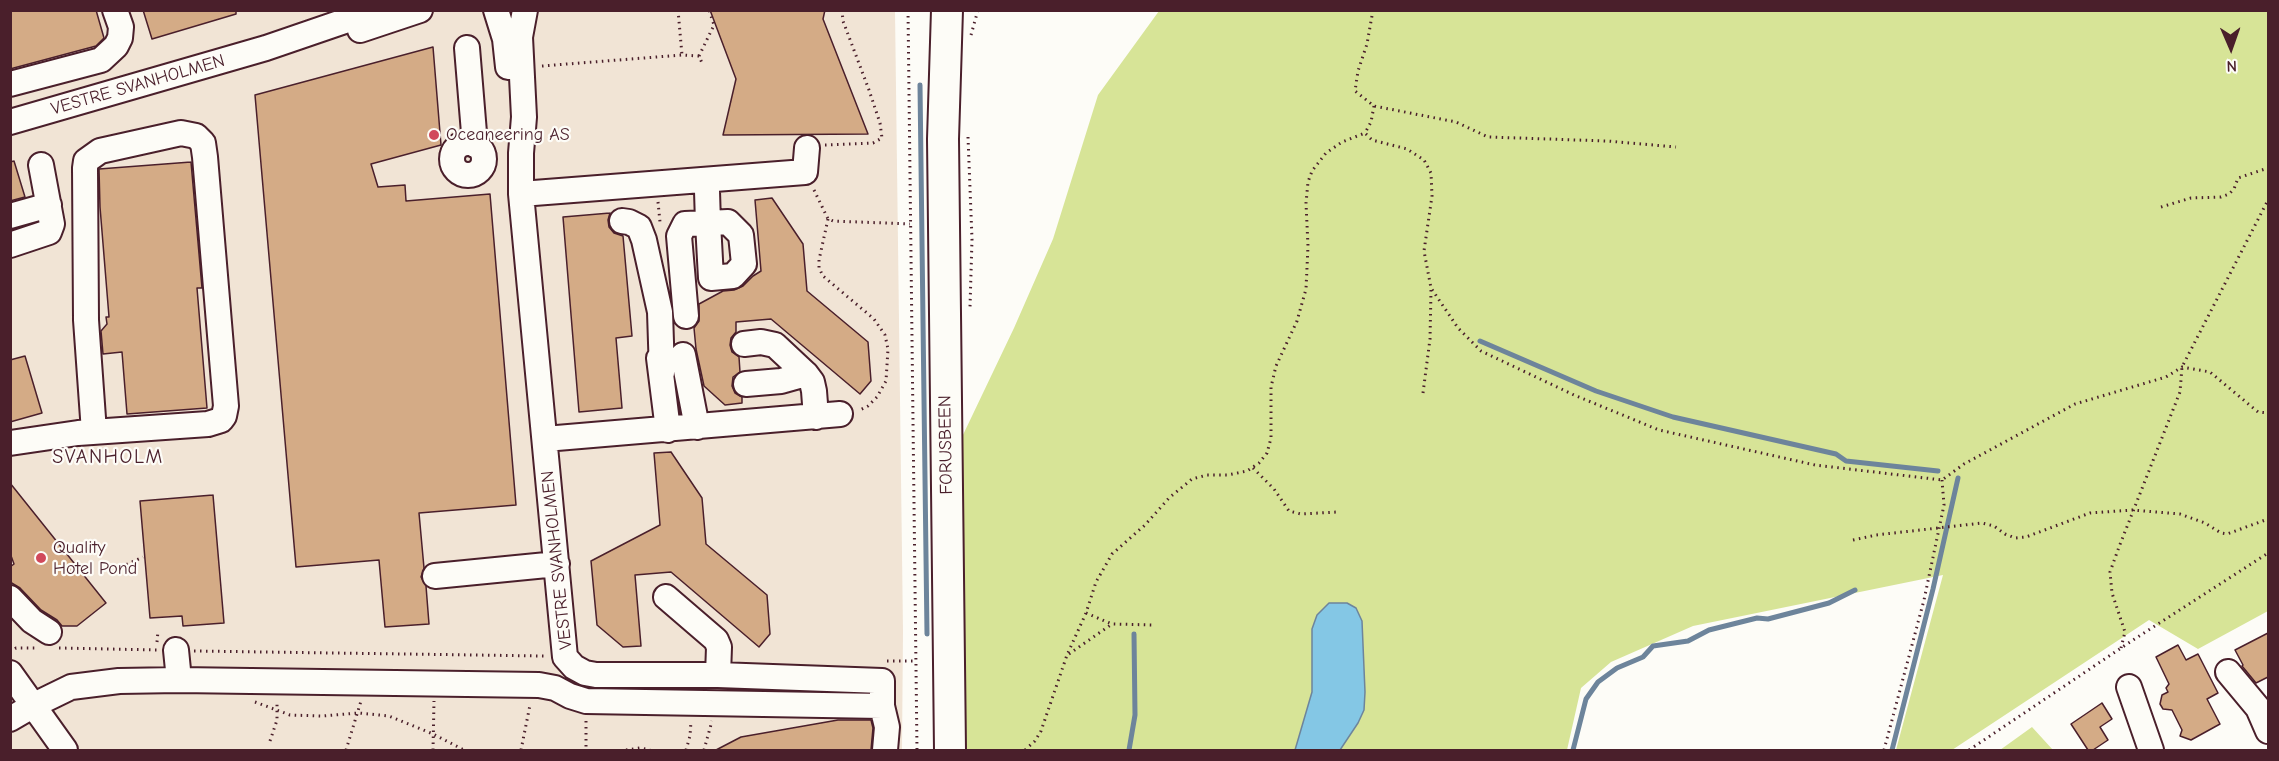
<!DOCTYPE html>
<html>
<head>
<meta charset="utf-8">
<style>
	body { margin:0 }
	#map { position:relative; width:2279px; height:761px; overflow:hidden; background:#fdfcf7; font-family:"Comic Neue",sans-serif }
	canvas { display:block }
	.frame { position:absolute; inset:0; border:12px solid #4a1f2b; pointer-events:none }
	.north { position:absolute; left:2201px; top:18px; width:60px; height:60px; -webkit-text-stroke:4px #fdfcf7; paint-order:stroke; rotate:178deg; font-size:16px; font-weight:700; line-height:24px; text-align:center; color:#4a1f2b }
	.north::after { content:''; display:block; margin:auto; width:21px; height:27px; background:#4a1f2b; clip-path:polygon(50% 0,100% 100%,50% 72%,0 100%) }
</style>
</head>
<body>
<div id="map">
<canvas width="2279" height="761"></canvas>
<div class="frame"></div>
<div class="north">N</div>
</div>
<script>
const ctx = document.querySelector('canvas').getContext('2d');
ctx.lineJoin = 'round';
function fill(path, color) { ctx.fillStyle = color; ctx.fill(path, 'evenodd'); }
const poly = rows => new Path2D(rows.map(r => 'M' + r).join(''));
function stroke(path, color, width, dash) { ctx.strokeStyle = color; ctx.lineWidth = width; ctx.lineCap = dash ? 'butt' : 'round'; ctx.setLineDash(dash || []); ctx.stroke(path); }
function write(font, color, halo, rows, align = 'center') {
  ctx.font = font + ' "Comic Neue",sans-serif'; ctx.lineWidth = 4.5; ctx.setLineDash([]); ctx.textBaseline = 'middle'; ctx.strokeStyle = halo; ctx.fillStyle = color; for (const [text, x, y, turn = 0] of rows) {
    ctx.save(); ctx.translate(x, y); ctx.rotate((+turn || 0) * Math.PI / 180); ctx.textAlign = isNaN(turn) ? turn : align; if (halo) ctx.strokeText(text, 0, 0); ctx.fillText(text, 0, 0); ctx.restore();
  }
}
const built = poly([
	[10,11,895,11,903,631,902,750,11,750]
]);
const green = poly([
	[1159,11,2268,11,2268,611,2198,649,2149,620,1952,750,1896,750,1943,575,1693,626,1611,662,1581,688,1567,750,1340,750,1358,723,1364,710,1365,692,1362,621,1356,608,1346,603,1329,603,1317,615,1312,629,1312,692,1295,750,966,750,962,437,1014,328,1053,239,1098,95],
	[2032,727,2053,750,2000,750]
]);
const water = poly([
	[1329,603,1347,603,1356,608,1362,621,1365,692,1364,710,1358,723,1340,750,1295,750,1312,692,1312,629,1317,615,1329,603]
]);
const stream = poly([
	[920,85,927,634],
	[1480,341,1596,391,1673,417,1836,454,1846,461,1938,471],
	[1129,750,1135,715,1134,634],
	[1573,750,1586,699,1598,682,1617,668,1643,657,1653,646,1688,641,1709,630,1757,618,1768,619,1829,603,1855,590],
	[1892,750,1933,589,1958,478]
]);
const building = poly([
	[10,10,96,10,104,38,96,46,10,69,10,10],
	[143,10,236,10,236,14,152,39,143,10],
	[710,10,825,10,823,19,868,134,723,135,736,79,710,10],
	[433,47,441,145,371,164,378,187,405,185,406,201,490,194,516,505,419,513,424,568,421,577,426,586,429,624,385,627,379,560,296,567,255,95,433,47],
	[14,161,25,197,10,201,10,162,14,161],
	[191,162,202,288,197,288,207,408,127,414,122,352,103,354,101,331,107,324,106,317,109,317,100,207,99,169,191,162],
	[772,198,803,244,807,291,868,342,871,381,860,394,771,319,736,322,736,332,731,338,730,345,732,352,739,357,740,372,733,377,732,386,735,393,742,397,742,403,725,405,704,386,696,349,694,328,699,321,699,304,723,291,734,290,743,286,753,276,761,271,755,200,772,198],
	[610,213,608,220,609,227,614,233,623,236,632,336,616,338,622,408,579,412,563,217,610,213],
	[25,356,42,413,10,422,10,360,25,356],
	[671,452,702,498,706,544,767,595,770,634,759,647,671,572,635,575,641,646,623,647,597,625,591,561,660,525,654,453,671,452],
	[10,483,106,603,77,626,62,626,57,620,41,610,20,588,10,582,10,567,14,564,10,553,10,483],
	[213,495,224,623,183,626,182,616,150,618,140,501,213,495],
	[2268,633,2268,677,2256,683,2242,666,2243,665,2235,650,2268,633],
	[2178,645,2186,660,2198,654,2218,693,2207,699,2220,724,2191,740,2180,736,2182,730,2172,710,2163,709,2160,704,2162,695,2168,692,2166,688,2169,684,2156,657,2178,645],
	[2102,703,2112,719,2100,727,2108,740,2093,750,2088,750,2071,724,2102,703],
	[838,720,871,720,873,728,871,750,716,750,741,737,838,720]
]);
const path = poly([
	[678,10,682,55],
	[908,10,917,750],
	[1373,10,1367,44,1358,71,1355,91,1374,106,1456,122,1488,137,1607,141,1676,147],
	[971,35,978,10],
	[699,56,714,25,709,10],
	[542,66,682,55,699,56,702,63],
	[1374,106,1371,122,1365,133,1372,140,1407,149,1424,160,1431,173,1432,196,1424,251,1431,288,1458,328,1481,351,1574,395,1659,430,1815,465,1942,480,1964,464,2075,404,2166,377,2182,367,2210,372,2258,412,2268,413],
	[968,137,972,239,970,307],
	[825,145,873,143,882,138,880,123,869,90,843,21,842,10],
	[814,190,828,219,833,221,910,224],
	[658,202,660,222],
	[2161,207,2191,198,2221,197,2229,194,2234,189,2238,178,2268,168],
	[828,219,819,260,819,268,823,276,874,319,885,335,888,349,886,381,877,397,868,406,860,410],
	[1423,393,1430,339,1431,290],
	[1253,468,1274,489,1289,511,1301,514,1338,512],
	[1853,540,1876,535,1982,523,1994,526,2005,534,2015,538,2026,537,2090,513,2133,510,2180,514,2205,523,2221,533,2227,534,2268,519],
	[121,567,143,557],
	[1086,613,1112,624,1154,625],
	[157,642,158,631],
	[59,648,157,650],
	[2121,648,2125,632,2112,593,2110,572,2119,547,2180,392,2182,367,2268,200],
	[194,651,544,656],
	[10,652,16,648,37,648],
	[1069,654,1112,624],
	[887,661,916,661],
	[255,702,290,715,322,716,359,713,389,716,433,734,464,750],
	[586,721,586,750],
	[270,741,277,720,277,701],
	[346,750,361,701],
	[433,750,434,701],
	[521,750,530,705],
	[626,750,640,748,650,750],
	[686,750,690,736,691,721],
	[704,750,712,721],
	[1025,750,1035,741,1041,731,1067,655,1086,613,1096,582,1112,554,1145,525,1169,498,1192,479,1207,475,1228,475,1247,471,1259,463,1267,453,1271,438,1271,387,1276,366,1297,321,1306,289,1308,246,1306,203,1308,182,1312,171,1326,153,1342,142,1365,133],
	[1884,750,1924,600,1944,505,1942,480],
	[1969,750,2133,640,2268,553]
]);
const minor = poly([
	[496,10,505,39,508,67],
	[525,10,520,37,524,117,521,153,521,194,565,657,574,667,585,673,596,675,718,675,882,681,882,706,887,727,885,750],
	[360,30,420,10],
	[467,48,475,145],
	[10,84,101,60,116,46,120,38,121,27,115,10],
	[10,122,266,48,377,10],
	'452 159a16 16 0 1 1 32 0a16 16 0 1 1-32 0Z',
	[521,194,805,172,807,148],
	[10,216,49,205],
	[622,221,629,222,639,227,644,240,660,312,662,373],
	[10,245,49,232,52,224,41,165],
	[686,316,679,236,685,224,708,223,728,222,741,235,744,264,733,276,711,278,708,223,707,191,706,181],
	[744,344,761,342,775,345,806,374,812,382,814,391,816,417],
	[683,355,697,427],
	[659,358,668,430],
	[746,384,781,381,806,374],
	[545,439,840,414],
	[10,443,78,433,208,424,221,420,224,416,226,406,205,157,203,143,196,136,181,133,100,151,86,161,85,168,86,320,94,432],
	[435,576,557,564],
	[666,597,716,640,719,647,718,675],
	[10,598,32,621,49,632],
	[176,650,179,680],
	[2228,672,2258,708,2268,731],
	[10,673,65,750],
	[2129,687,2151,750],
	[10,719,34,705,71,687,119,681,179,680,539,685,555,688,570,696,586,701,882,706]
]);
const major = poly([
	[947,10,943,139,950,750]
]);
const markers = [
	[434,135,6,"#d1495b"],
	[41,558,6,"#d1495b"]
];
const streetNames = [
	["VESTRE SVANHOLMEN",138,85,-16],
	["FORUSBEEN",946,445,-91],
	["VESTRE SVANHOLMEN",557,560,-96]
];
const poiNames = [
	["Oceaneering AS",446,135],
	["Quality",53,548],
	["Hotel Pond",53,569]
];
const neighbourhoodNames = [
	["SVANHOLM",108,457]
];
fill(built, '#f1e4d5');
fill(green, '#d7e497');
fill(water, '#84c7e5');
stroke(water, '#6d849b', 1.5);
stroke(stream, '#6d849b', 5);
fill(building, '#d4ab86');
stroke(building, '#4a1f2b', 1.5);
stroke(minor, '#4a1f2b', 28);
stroke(major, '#4a1f2b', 34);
stroke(path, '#4a1f2b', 3, [1.5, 4.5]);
stroke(minor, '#fdfcf7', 24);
stroke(major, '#fdfcf7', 30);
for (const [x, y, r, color] of markers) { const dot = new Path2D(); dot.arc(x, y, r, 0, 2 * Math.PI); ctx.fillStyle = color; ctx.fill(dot); stroke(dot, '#fdfcf7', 2); }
write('18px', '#4a1f2b', '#fdfcf7', streetNames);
write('18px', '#4a1f2b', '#fdfcf7', poiNames, 'left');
ctx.letterSpacing = '1.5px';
write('20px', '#4a1f2b', '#fdfcf7', neighbourhoodNames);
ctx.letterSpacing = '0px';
</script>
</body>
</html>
